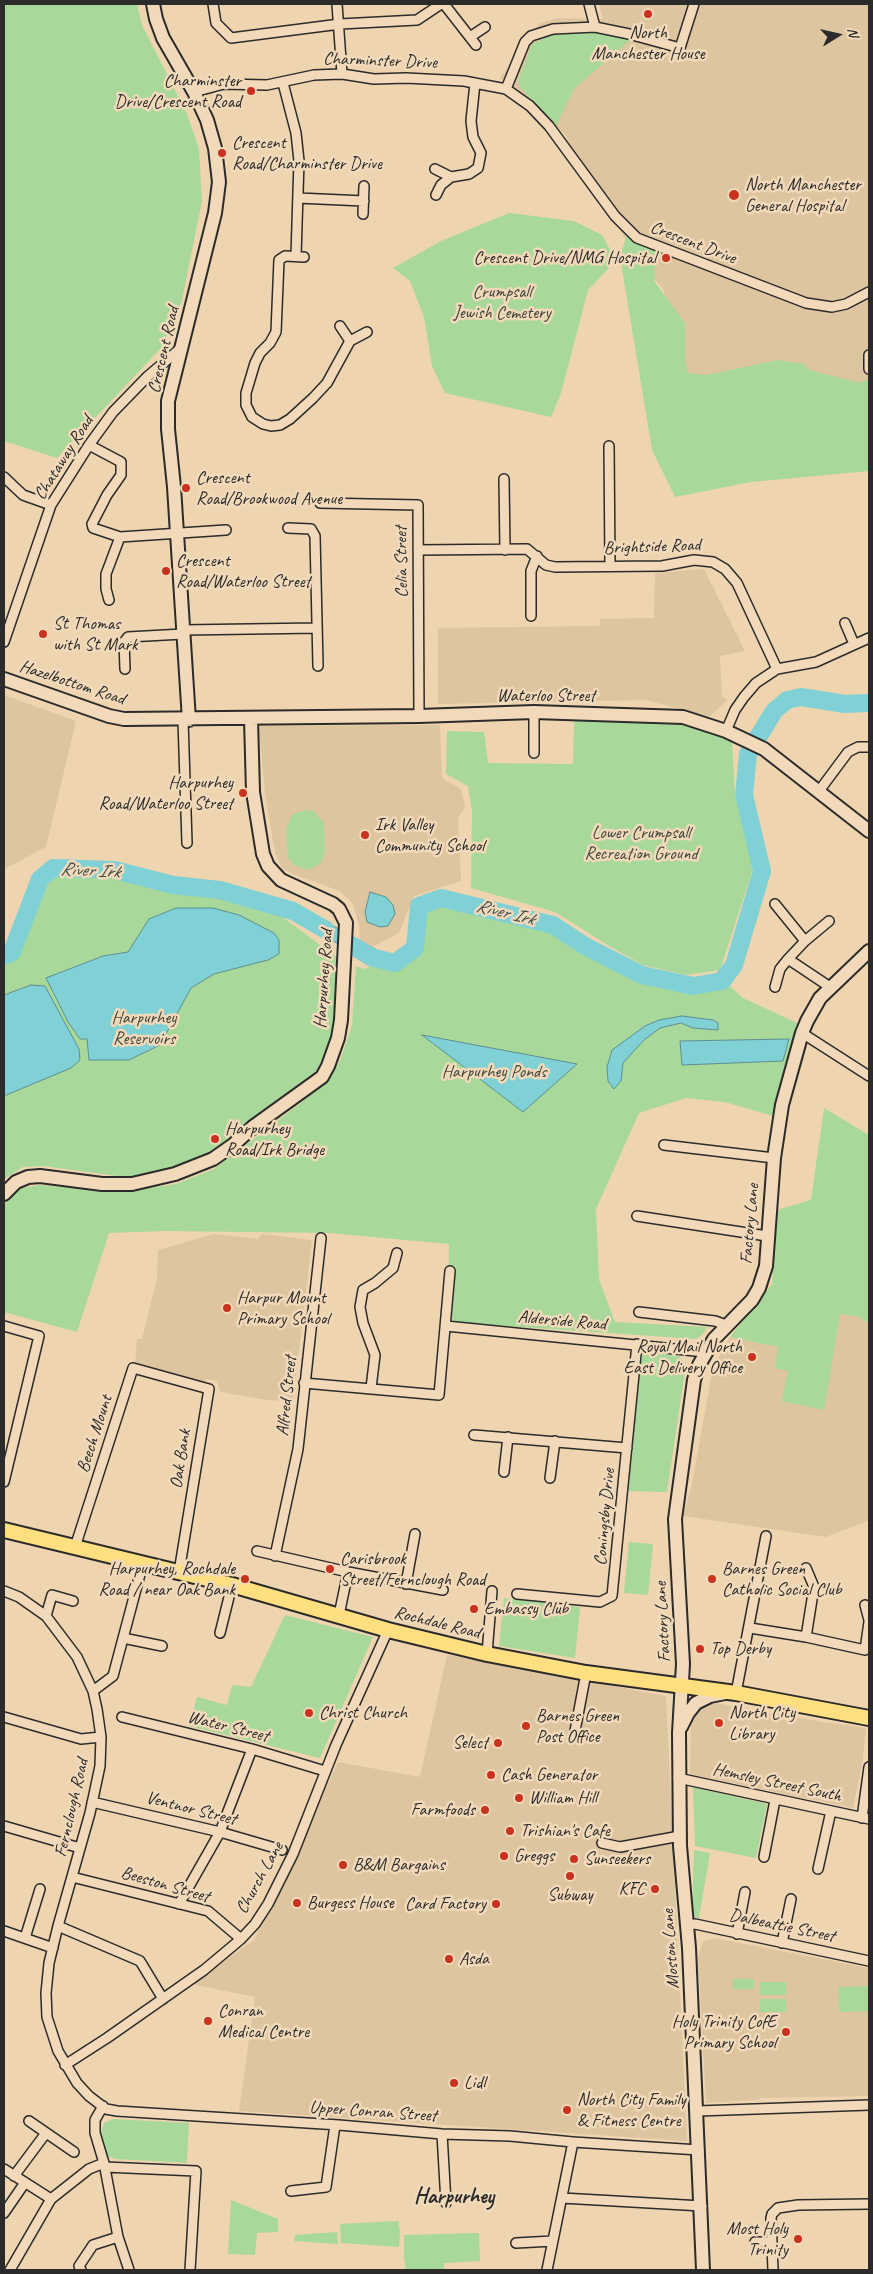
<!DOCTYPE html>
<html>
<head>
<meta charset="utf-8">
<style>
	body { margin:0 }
	#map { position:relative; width:873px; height:2274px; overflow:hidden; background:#eed4af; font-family:Caveat,sans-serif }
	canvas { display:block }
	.frame { position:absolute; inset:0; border:5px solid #2b2b2b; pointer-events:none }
	.north { position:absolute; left:813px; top:10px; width:50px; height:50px; -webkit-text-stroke:4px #f2d9b9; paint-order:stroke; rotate:80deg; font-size:14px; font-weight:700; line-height:20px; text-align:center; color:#2b2b2b }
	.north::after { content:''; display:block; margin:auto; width:18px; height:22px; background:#2b2b2b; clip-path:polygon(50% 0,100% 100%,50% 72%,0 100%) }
</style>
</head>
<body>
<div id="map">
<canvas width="873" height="2274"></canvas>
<div class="frame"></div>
<div class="north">N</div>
</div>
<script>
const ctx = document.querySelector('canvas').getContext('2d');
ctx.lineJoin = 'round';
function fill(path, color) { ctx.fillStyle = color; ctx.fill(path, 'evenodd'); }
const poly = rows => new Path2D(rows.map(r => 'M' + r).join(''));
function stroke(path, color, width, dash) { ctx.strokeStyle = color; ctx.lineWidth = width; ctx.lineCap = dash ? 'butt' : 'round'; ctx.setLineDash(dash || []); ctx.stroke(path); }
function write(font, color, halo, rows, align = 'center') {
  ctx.font = font + ' Caveat,sans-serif'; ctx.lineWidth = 5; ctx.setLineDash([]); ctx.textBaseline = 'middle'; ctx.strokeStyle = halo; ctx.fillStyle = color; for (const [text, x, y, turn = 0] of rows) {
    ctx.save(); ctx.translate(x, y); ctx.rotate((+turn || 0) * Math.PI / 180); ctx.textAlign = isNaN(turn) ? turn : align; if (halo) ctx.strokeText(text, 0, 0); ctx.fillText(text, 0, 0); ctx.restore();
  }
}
const built = poly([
	[599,4,869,4,869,404,689,388,663,289,634,254,565,135,534,103,500,78,540,23,558,18,603,19],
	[704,569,745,651,720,656,722,696,728,700,709,717,646,700,438,704,438,628,600,626,600,619,654,618,655,573],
	[4,695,76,721,46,847,4,869],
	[440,725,442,778,461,789,465,807,458,818,461,881,414,896,399,933,372,947,360,940,359,926,353,904,340,891,292,874,282,868,275,853,265,794,259,726],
	[214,1234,258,1239,262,1234,312,1240,293,1401,267,1400,220,1392,217,1381,207,1379,203,1382,135,1364,137,1339,142,1339,157,1278,158,1250],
	[840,1313,857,1316,869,1323,869,1520,826,1537,683,1516,692,1484,713,1367,730,1337,779,1347,788,1371,823,1410],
	[447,1655,666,1696,687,2141,239,2111,255,1997,191,1984,254,1940,338,1762,420,1777],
	[716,1703,823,1722,866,1728,862,1764,853,1808,690,1774,691,1722,698,1711],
	[714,1938,869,1968,869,2096,760,2098,758,2100,706,2103,698,1956,703,1942]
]);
const green = poly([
	[4,4,137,4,142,25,187,114,199,149,202,201,182,300,163,346,57,458,4,441],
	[590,32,631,39,574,89,556,126,521,88,518,82,532,44,552,35],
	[509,213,574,221,602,235,612,253,608,269,588,290,561,393,551,417,445,393,432,366,424,317,410,281,393,268,441,241],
	[627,234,657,252,654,281,685,323,685,361,688,373,706,375,778,360,804,364,809,370,861,383,864,380,869,382,869,471,751,482,675,497,652,450,620,257],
	[670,718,732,739,735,797,754,866,720,970,686,975,643,965,611,947,555,912,471,888,472,811,468,786,446,774,447,731,484,732,488,763,573,764,574,719],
	[307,810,313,811,324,823,325,853,320,864,308,870,294,865,288,858,286,829,293,814],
	[57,873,114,876,173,893,222,896,284,918,343,962,333,1032,318,1070,253,1117,214,1154,182,1167,135,1177,117,1176,43,1166,23,1167,4,1179,4,960,14,955,43,884],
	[440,905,551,929,585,951,641,981,693,992,728,985,743,998,797,1023,773,1116,725,1102,686,1098,639,1113,596,1209,599,1280,615,1322,707,1327,703,1334,696,1339,448,1322,449,1244,329,1233,165,1231,109,1233,77,1332,4,1312,4,1207,13,1190,39,1185,113,1191,136,1190,176,1184,214,1169,302,1102,328,1078,340,1061,352,1025,356,966,365,969,404,948,422,914],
	[824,1108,869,1135,869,1323,857,1316,840,1314,824,1410,782,1401,788,1371,775,1368,778,1347,730,1337,772,1284,776,1215,780,1209,811,1200],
	[646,1350,680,1357,686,1364,667,1492,627,1491,642,1355],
	[629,1542,653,1544,648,1595,624,1593],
	[504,1598,580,1607,575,1658,499,1646],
	[285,1615,373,1637,320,1758,189,1726,197,1697,227,1705,232,1685,251,1687],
	[693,1787,767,1804,756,1858,695,1846],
	[694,1850,710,1853,699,1918,692,1917],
	[733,1979,754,1979,754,1989,733,1989],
	[760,1982,786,1982,786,1995,760,1995],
	[869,1986,869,2011,839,2012,838,1987],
	[760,1999,786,1999,786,2012,760,2012],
	[113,2119,189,2123,187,2163,116,2159,107,2156,101,2133,104,2123],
	[231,2200,278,2219,278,2232,257,2233,255,2255,228,2254],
	[398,2221,400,2231,399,2247,341,2243,340,2224],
	[337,2232,338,2244,294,2241,295,2235],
	[479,2233,480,2261,444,2263,444,2270,406,2270,404,2257,404,2235]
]);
const water = poly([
	[370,892,386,897,393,905,395,914,388,926,380,927,367,922,365,912,370,892],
	[176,908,213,908,239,915,274,933,279,940,279,954,268,960,214,974,191,988,160,1045,129,1060,89,1060,87,1039,80,1039,68,1022,46,978,103,956,128,952,149,919,176,908],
	[308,912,377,950,373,963,357,956,305,923,308,912],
	[31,985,45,986,79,1049,80,1060,71,1068,4,1096,4,995,31,985],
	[682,1016,713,1020,718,1023,718,1030,693,1028,681,1023,660,1028,644,1040,623,1063,621,1081,614,1089,608,1081,607,1067,612,1050,645,1026,659,1020,682,1016],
	[422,1035,577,1064,523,1112,422,1035],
	[789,1039,783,1061,682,1065,680,1041,789,1039]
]);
const river = poly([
	[353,946,371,957,395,963,415,948,419,906,441,898,553,925,585,946,642,975,693,986,722,981,734,965,762,871,744,795,748,754,774,711,787,700,801,697,845,704,869,703],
	[4,956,12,952,40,879,53,868,115,870,173,885,220,890,293,911,326,930]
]);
const street = poly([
	[213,4,216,23,231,38,340,24,417,20,441,4],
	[337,4,342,74],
	[444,4,476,45],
	[589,4,595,27],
	[470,37,485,27],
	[283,83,296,133,299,161,296,256],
	[506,89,525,42,531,36,553,29,595,27,629,34,680,48,694,4],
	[194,92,224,84,267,85,314,75,342,74,374,79,406,78,464,81,506,89,530,106,549,126,615,216,637,238,806,303,832,307,846,304,869,292],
	[435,169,451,177],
	[436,195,441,185,451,177,469,174,478,168,481,153,473,137,471,121,475,83],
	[298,198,364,201],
	[363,214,364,186],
	[304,257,285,256,279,260,276,332,270,343,260,353,255,363,246,393,246,405,252,417,263,424,271,426,280,425,290,419,313,398,327,383,350,341,367,332],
	[340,326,350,341],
	[869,355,869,369],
	[89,445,121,462,121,475,107,495,92,524,93,528,120,537,226,530],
	[609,446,610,566],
	[4,477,23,495,51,505],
	[504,479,505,550],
	[320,503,418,505,419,716],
	[288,528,311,529,315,536,318,666],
	[418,550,527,549,546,565,555,567,662,566,694,560,713,562,725,569,737,583,777,669],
	[109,600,106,589,106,574,120,537],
	[531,616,531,571,537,556],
	[845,623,854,644],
	[183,630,317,628],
	[4,642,51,505,89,445,113,412,148,376,181,348],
	[125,669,124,642,128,637,183,634],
	[534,712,534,753],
	[183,720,187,843],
	[726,731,735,710,744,697,756,683,777,669,816,662,869,638],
	[819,791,848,752,858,747,869,747],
	[775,904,805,941,788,959,830,987],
	[805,941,829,921],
	[775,987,780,969,788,959],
	[802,1033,869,1076],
	[664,1145,774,1158],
	[637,1216,767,1236],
	[639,1312,715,1321,726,1325],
	[4,1326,39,1336,4,1482],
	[446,1326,705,1352],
	[304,1383,439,1395,450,1271],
	[371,1388,375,1355,363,1323,360,1307,363,1290,375,1283,393,1268,397,1253],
	[474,1435,627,1448],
	[504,1472,508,1437],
	[550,1478,555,1441],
	[75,1547,133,1368,209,1389,179,1572],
	[257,1551,348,1572,443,1590],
	[275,1556,298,1449,321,1238],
	[806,1568,814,1587,806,1637],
	[406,1584,415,1534],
	[4,1591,19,1597,46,1616,77,1657,93,1691,97,1709,101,1737,100,1766,90,1813,58,1926,49,1963,46,1993,47,2017,58,2051,77,2083,89,2096,106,2109,117,2111,339,2125,442,2134,510,2136,573,2142,699,2150],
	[517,1594,600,1602,612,1596,637,1344],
	[865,1605,869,1620],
	[339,1615,348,1572],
	[46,1616,52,1595,73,1601],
	[750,1628,806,1637,865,1650,869,1622],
	[220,1633,232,1585],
	[123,1638,162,1646],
	[487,1654,492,1591],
	[93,1691,113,1676,143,1563],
	[736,1693,766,1536],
	[4,1717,81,1739,101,1737],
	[122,1717,252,1749,325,1771],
	[575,1731,586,1673],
	[678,1778,869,1819],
	[92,1802,220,1832,282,1850],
	[862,1818,869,1767],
	[4,1826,80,1848],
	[602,1843,620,1847,680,1836],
	[764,1857,775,1800],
	[818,1869,831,1811],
	[72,1877,208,1911,241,1939],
	[179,1904,220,1832,252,1749],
	[688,1925,695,1924,869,1961],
	[58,1926,140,1961,163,1999],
	[4,1931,53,1948],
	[737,1934,745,1892],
	[25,1938,40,1889],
	[782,1943,791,1899],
	[65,2065,107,2038,204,1970,241,1939,255,1924,268,1904,293,1854,336,1745,388,1630],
	[103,2106,95,2120,95,2133,104,2163,118,2237,129,2270],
	[698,2111,869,2105],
	[29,2121,74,2152],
	[442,2134,446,2203],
	[105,2167,196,2171,190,2270],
	[4,2169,51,2199,89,2169,104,2163],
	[14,2176,46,2133],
	[291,2191,326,2187,335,2125],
	[562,2198,702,2206],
	[4,2213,24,2184],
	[755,2242,771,2242],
	[516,2243,553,2241],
	[10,2270,51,2199],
	[81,2270,79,2266,93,2245,118,2237],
	[547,2270,573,2142],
	[773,2270,771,2218,772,2214,778,2208,798,2205,869,2204]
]);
const secondary = poly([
	[153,4,156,19,163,38,194,92,207,120,215,148,219,182,215,213,168,401,168,429,174,487,189,720],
	[4,679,109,716,124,719,419,716,534,712,683,717,726,731,764,749,869,831],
	[4,1194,16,1182,28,1177,40,1176,102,1184,132,1184,175,1174,213,1159,233,1145,254,1126,322,1077,328,1066,338,1038,341,1020,346,923,339,909,333,904,281,880,268,866,263,854,253,792,251,719],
	[681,1727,688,1713,696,1703,710,1696,725,1693],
	[703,2270,689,1948,680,1846,679,1733,683,1664,675,1519,694,1380,699,1365,714,1339,752,1300,759,1288,766,1266,774,1158,782,1105,802,1033,807,1021,820,998,869,951]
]);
const primary = poly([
	[4,1530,232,1585,388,1630,487,1654,586,1673,736,1693,869,1718]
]);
const markers = [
	[648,14,5,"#c8321e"],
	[251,91,5,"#c8321e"],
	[222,153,5,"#c8321e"],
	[734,195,6,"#c8321e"],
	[666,258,5,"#c8321e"],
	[186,488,5,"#c8321e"],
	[166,571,5,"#c8321e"],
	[43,634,5,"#c8321e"],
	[243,793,5,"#c8321e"],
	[365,835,5,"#c8321e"],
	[215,1139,5,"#c8321e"],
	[227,1308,5,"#c8321e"],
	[752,1357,5,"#c8321e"],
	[330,1569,5,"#c8321e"],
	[245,1579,5,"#c8321e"],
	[712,1579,5,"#c8321e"],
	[474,1609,5,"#c8321e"],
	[700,1649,5,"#c8321e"],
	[309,1713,5,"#c8321e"],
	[719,1723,5,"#c8321e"],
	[526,1726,5,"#c8321e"],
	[498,1743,5,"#c8321e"],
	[491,1775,5,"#c8321e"],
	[519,1798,5,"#c8321e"],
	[485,1810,5,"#c8321e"],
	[510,1831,5,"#c8321e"],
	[504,1856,5,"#c8321e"],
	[574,1859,5,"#c8321e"],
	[343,1865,5,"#c8321e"],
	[570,1876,5,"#c8321e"],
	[655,1889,5,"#c8321e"],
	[297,1903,5,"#c8321e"],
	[496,1904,5,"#c8321e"],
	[449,1959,5,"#c8321e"],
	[208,2021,5,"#c8321e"],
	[786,2032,5,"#c8321e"],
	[454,2083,5,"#c8321e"],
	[567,2110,5,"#c8321e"],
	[798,2239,5,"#c8321e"]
];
const poiNames = [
	["North",648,33,"center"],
	["Manchester House",648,54,"center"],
	["Charminster",241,81,"right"],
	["Drive/Crescent Road",241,102,"right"],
	["Crescent",232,143],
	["Road/Charminster Drive",232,164],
	["North Manchester",745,185],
	["General Hospital",745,206],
	["Crescent Drive/NMG Hospital",656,258,"right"],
	["Crescent",196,478],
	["Road/Brookwood Avenue",196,499],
	["Crescent",176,561],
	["Road/Waterloo Street",176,582],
	["St Thomas",53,624],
	["with St Mark",53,645],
	["Harpurhey",233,783,"right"],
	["Road/Waterloo Street",233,804,"right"],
	["Irk Valley",375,825],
	["Community School",375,846],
	["Harpurhey",225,1129],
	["Road/Irk Bridge",225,1150],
	["Harpur Mount",237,1298],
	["Primary School",237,1319],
	["Royal Mail North",742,1347,"right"],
	["East Delivery Office",742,1368,"right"],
	["Carisbrook",340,1559],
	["Street/Fernclough Road",340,1580],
	["Harpurhey, Rochdale",235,1569,"right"],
	["Road / near Oak Bank",235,1590,"right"],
	["Barnes Green",722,1569],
	["Catholic Social Club",722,1590],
	["Embassy Club",484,1609],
	["Top Derby",710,1649],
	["Christ Church",319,1713],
	["North City",729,1713],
	["Library",729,1734],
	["Barnes Green",536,1716],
	["Post Office",536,1737],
	["Select",488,1743,"right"],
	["Cash Generator",501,1775],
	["William Hill",529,1798],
	["Farmfoods",475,1810,"right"],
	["Trishian's Cafe",520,1831],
	["Greggs",514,1856],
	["Sunseekers",584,1859],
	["B&M Bargains",353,1865],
	["KFC",645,1889,"right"],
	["Subway",570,1895,"center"],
	["Burgess House",307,1903],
	["Card Factory",486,1904,"right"],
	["Asda",459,1959],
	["Conran",218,2011],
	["Medical Centre",218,2032],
	["Holy Trinity CofE",776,2022,"right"],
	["Primary School",776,2043,"right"],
	["Lidl",464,2083],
	["North City Family",577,2100],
	["& Fitness Centre",577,2121],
	["Most Holy",788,2229,"right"],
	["Trinity",788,2250,"right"]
];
const streetNames = [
	["Charminster Drive",380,61,2],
	["Crescent Drive",693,243,21],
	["Crescent Road",164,350,-77],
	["Chataway Road",64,458,-58],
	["Brightside Road",652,547,-2],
	["Celia Street",402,562,-91],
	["Hazelbottom Road",72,683,18],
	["Waterloo Street",546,696],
	["Harpurhey Road",324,979,-86],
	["Factory Lane",750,1224,-85],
	["Alderside Road",562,1321,5],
	["Alfred Street",287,1396,-84],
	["Beech Mount",95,1434,-72],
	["Oak Bank",181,1459,-81],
	["Coningsby Drive",605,1517,-85],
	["Factory Lane",663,1622,-93],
	["Rochdale Road",437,1623,14],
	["Water Street",228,1727,14],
	["Hemsley Street South",777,1783,12],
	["Fernclough Road",72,1808,-77],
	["Ventnor Street",191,1809,14],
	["Church Lane",260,1878,-61],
	["Beeston Street",165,1885,16],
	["Dalbeattie Street",782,1926,12],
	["Moston Lane",671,1949,-94],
	["Upper Conran Street",373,2112,4]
];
const parkNames = [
	["Crumpsall",502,292],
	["Jewish Cemetery",502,313],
	["Lower Crumpsall",641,833],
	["Recreation Ground",641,854],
	["Harpurhey",144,1018],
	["Reservoirs",144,1039],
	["Harpurhey Ponds",494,1072]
];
const waterNames = [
	["River Irk",90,871,3],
	["River Irk",505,913,14]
];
const districtNames = [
	["Harpurhey",454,2197]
];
fill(built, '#ddc5a0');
fill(green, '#a8d99a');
fill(water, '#80d1d6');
stroke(water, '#5e8f92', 1);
stroke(river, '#80d1d6', 18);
stroke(street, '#2b2b2b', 12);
stroke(secondary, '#2b2b2b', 16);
stroke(primary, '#2b2b2b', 18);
stroke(street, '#f2d9b9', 9);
stroke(secondary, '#f2d9b9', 12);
stroke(primary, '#ffdf80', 14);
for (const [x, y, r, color] of markers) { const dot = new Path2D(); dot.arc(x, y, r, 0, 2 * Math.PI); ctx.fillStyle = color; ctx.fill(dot); stroke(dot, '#f2d9b9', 2); }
write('18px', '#2b2b2b', '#f2d9b9', poiNames, 'left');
write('18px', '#2b2b2b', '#f2d9b9', streetNames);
write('18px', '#3e453c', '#f2d9b9', parkNames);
write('italic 19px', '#3c4c4d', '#f2d9b9', waterNames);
write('bold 22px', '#2b2b2b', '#f2d9b9', districtNames);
</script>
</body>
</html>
